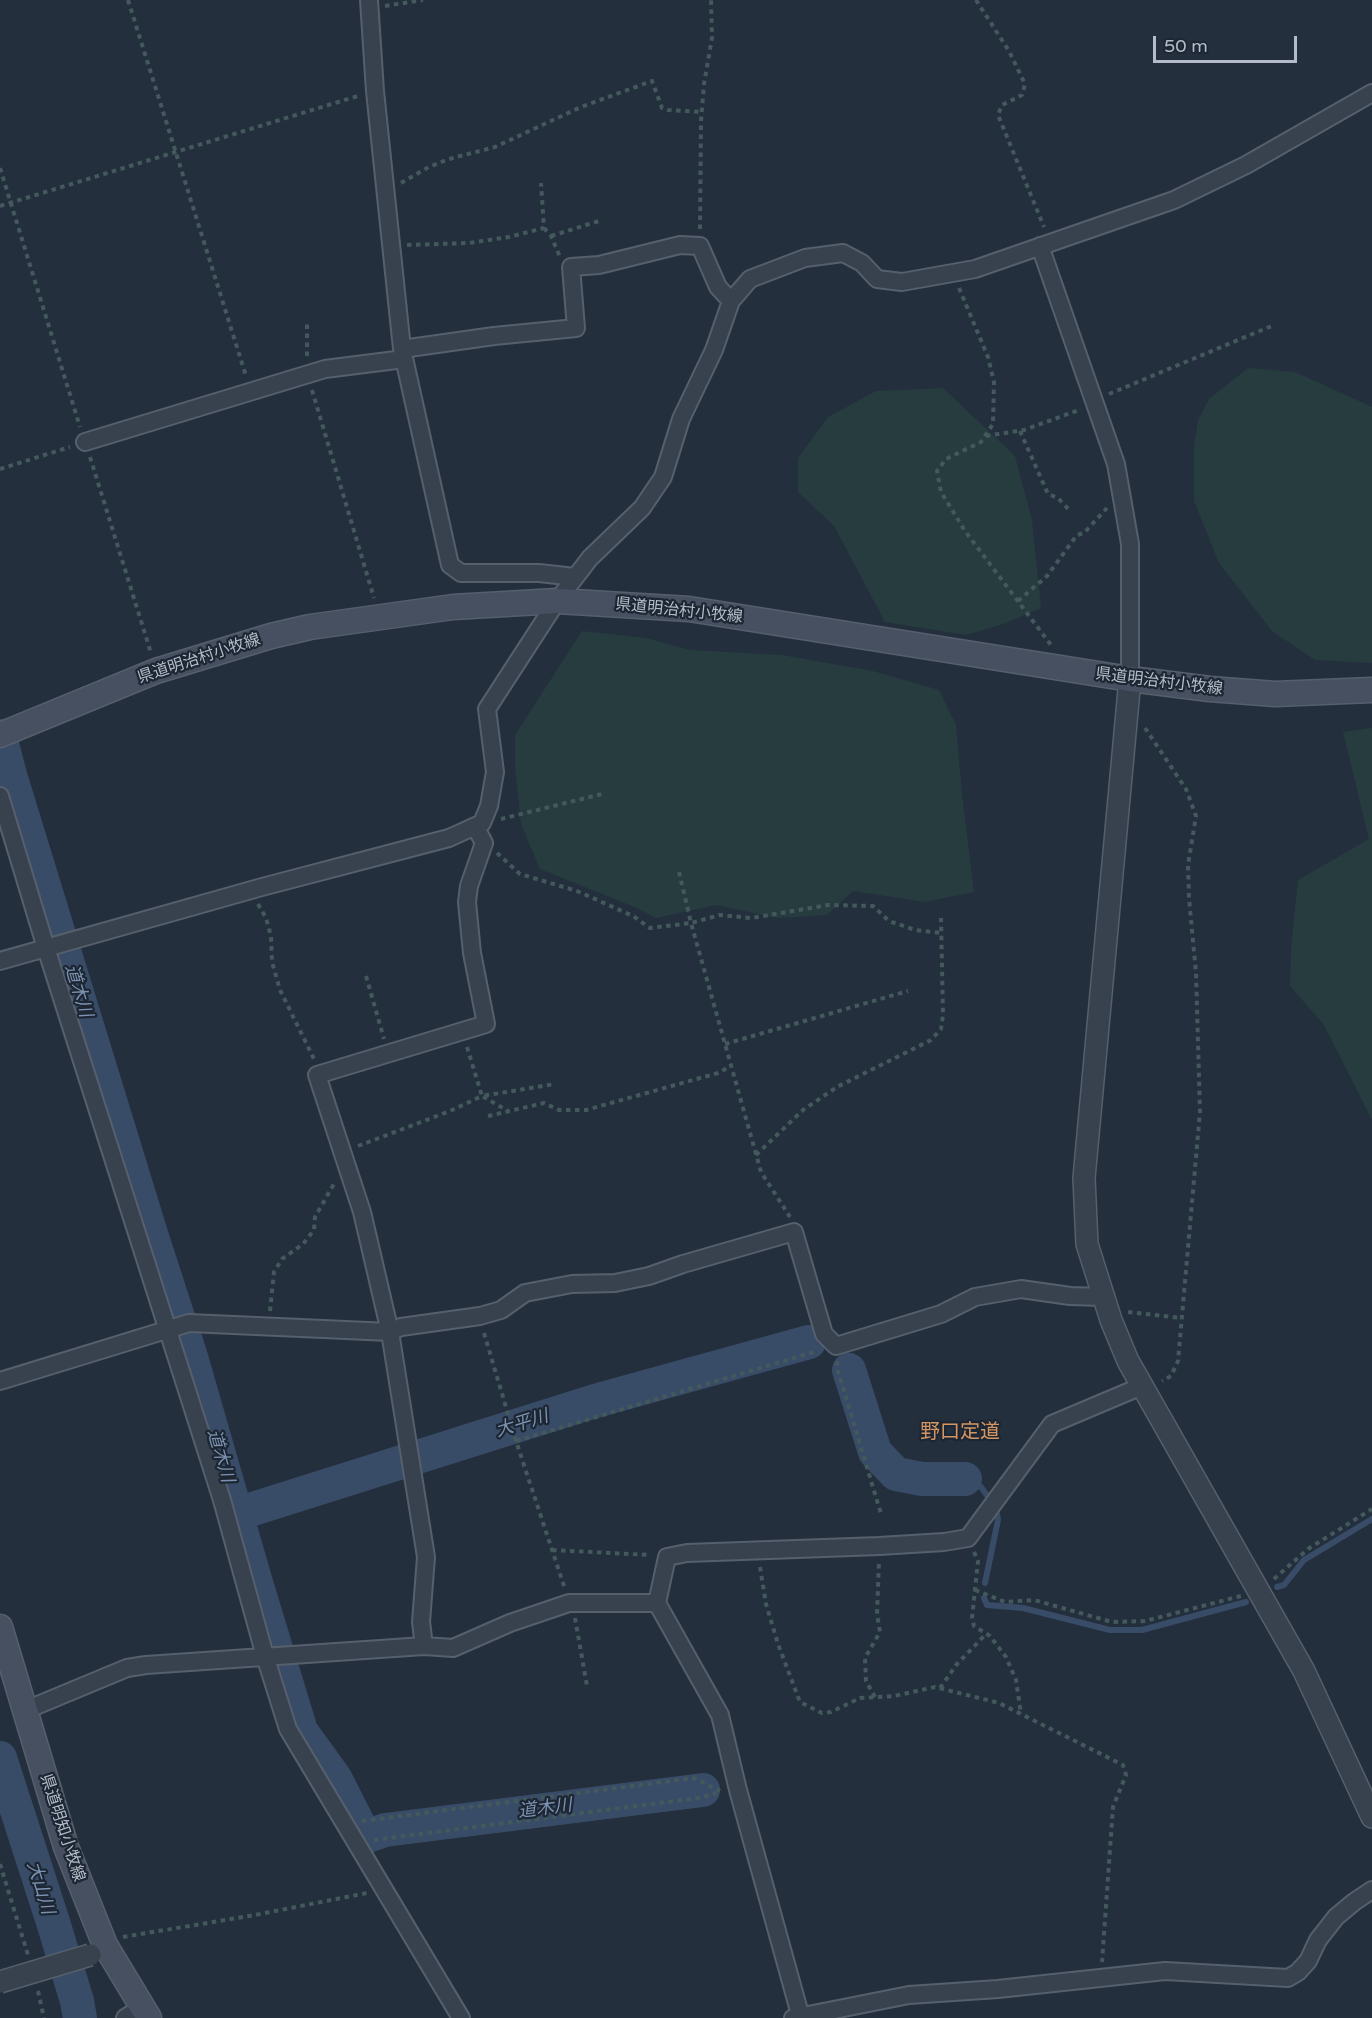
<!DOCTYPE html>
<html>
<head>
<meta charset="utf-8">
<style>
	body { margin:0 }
	#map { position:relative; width:1372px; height:2018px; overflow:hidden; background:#242f3e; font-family:"Varela Round",sans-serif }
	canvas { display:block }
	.scale { position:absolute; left:1153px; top:36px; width:144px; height:27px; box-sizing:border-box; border:3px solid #b4bcc9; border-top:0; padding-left:8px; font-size:18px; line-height:21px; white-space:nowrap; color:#b4bcc9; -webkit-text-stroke:4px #1d2633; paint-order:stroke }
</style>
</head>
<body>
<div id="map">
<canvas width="1372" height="2018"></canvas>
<div class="scale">50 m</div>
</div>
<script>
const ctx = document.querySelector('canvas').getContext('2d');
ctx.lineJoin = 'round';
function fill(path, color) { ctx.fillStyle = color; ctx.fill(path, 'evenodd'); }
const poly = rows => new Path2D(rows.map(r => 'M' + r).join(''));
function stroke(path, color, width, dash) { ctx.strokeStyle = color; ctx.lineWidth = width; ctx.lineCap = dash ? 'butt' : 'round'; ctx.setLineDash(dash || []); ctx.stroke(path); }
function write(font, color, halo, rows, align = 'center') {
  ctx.font = font + ' "Varela Round","Noto Sans JP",sans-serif'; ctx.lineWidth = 4.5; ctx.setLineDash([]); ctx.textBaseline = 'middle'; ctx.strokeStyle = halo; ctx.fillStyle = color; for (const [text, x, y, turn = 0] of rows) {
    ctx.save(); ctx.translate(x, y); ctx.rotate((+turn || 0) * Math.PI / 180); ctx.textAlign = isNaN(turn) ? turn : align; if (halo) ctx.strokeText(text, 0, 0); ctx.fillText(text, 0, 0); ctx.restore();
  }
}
const green = poly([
	[1248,368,1295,372,1372,407,1372,663,1315,660,1272,631,1219,563,1194,501,1194,447,1198,420,1209,399],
	[943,388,1015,456,1032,520,1041,608,1006,623,966,635,885,622,834,526,798,492,798,458,828,417,876,391],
	[582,631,646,638,690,650,782,655,873,671,939,690,956,725,962,794,974,892,924,902,853,891,827,915,777,918,716,905,656,918,637,908,540,869,521,824,515,766,515,735],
	[1372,728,1372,1120,1324,1025,1290,986,1291,949,1298,880,1369,839,1343,732]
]);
const stream = poly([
	[965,1479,981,1487,989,1498],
	[985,1583,998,1520,996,1508],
	[1277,1587,1284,1585,1304,1560,1372,1519],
	[984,1598,987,1605,1023,1608,1110,1630,1142,1630,1246,1602]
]);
const river = poly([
	[0,736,10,775,152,1237,191,1357,254,1576,301,1731,335,1778,365,1837,385,1830,703,1790],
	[849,1370,875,1452,896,1474,922,1479,965,1479],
	[237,1514,595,1401,809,1342],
	[0,1758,53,1922,77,2001,80,2018]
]);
const path = poly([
	[128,0,246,376],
	[976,0,1009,51,1025,84,1022,95,1002,105,998,115,1044,227],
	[385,6,423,0],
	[0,168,80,427],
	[401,183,429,167,449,159,495,147,581,107,652,81,662,108,668,110,702,112],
	[0,206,361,95],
	[544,228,551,236,560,257],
	[700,229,701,121,704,84,712,38,711,0],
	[551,236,599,221],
	[407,245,469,243,509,237,544,228,541,183],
	[959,288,988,357,994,382,993,424,981,442,946,459,937,471,941,492,965,531,1051,645],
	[307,356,307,323],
	[312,390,374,598],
	[1109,394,1274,325],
	[1020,431,1048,494,1058,498,1070,511],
	[986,436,1024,430,1079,410],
	[90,457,151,653],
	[0,469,70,447],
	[1018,601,1047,576,1077,535,1084,533,1107,508],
	[1145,728,1186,789,1196,816,1188,865,1189,898,1196,973,1200,1112,1178,1361,1171,1376,1162,1381],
	[501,819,602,794],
	[497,853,520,874,577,891,633,916,650,928,691,923,761,1172,790,1217],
	[679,872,691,923,720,915,751,918,828,905,873,906,889,921,915,930,942,933],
	[258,904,266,918,271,936,272,962,280,990,314,1059],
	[366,976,384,1039],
	[725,1044,908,991],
	[467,1047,482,1096,555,1084],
	[488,1116,544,1103,559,1110,586,1110,718,1073,731,1066],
	[358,1146,450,1111,482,1096,508,1111],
	[756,1155,803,1110,837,1087,931,1040,941,1029,943,1015,941,918],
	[270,1311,274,1272,282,1259,303,1244,314,1230,315,1217,335,1182],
	[1128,1312,1181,1318],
	[484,1333,516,1441,565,1589],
	[837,1361,838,1371,881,1514],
	[516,1441,817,1351],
	[552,1550,650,1555],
	[974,1552,978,1561,972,1618,974,1626,990,1636,1006,1657,1016,1680,1021,1714],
	[760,1567,766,1604,778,1644,800,1702,822,1713,831,1712,860,1698,894,1696,935,1687,999,1703,1123,1765,1126,1775,1113,1807,1102,1962],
	[1274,1579,1308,1549,1372,1509],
	[975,1590,1005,1602,1034,1600,1112,1622,1145,1621,1241,1596],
	[575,1618,587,1686],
	[940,1688,957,1664,986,1634],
	[875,1697,866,1681,865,1658,880,1632,877,1614,879,1561],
	[362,1821,694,1778,720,1791],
	[374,1840,698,1798,720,1792],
	[0,1864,28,1955],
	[123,1937,255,1915,367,1893],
	[38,1991,44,2018]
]);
const minor = poly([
	[369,0,375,91,402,349,450,565,461,573,539,573,575,577],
	[1040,246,1116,464,1130,544,1130,679],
	[402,349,494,336,576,328,571,267,599,265,680,245,700,246,718,287,731,301],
	[85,442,325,369,404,359],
	[0,796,46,948,222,1500,265,1656,288,1729,461,2018],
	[0,961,262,887,449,838,482,823,489,806,495,772,487,709,557,601,590,558,642,508,663,477,681,419,714,350,731,301,750,279,805,258,843,253,862,263,877,279,902,282,975,269,1174,200,1246,165,1372,93],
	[0,1381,189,1323,390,1332,401,1327,480,1316,501,1310,525,1293,572,1284,615,1283,649,1276,683,1264,794,1232,824,1334,836,1346,941,1314,975,1297,1021,1289,1070,1296,1104,1297],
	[424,1646,421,1622,426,1557,390,1332,362,1212,317,1075,486,1024,472,953,467,902,469,886,484,843,476,828],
	[26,1710,127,1668,146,1665,424,1646,453,1648,510,1623,569,1603,657,1603],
	[125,2018,142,2007],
	[793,2018,909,1995,998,1989,1165,1971,1288,1978,1298,1972,1308,1961,1318,1940,1336,1917,1354,1902,1372,1890],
	[801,2018,738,1790,720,1715,657,1603,667,1557,687,1553,879,1546,944,1542,968,1538,1052,1424,1142,1386]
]);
const tertiary = poly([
	[1130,679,1084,1178,1087,1244,1111,1320,1128,1361,1304,1671,1372,1817]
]);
const secondary = poly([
	[0,735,156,671,271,636,310,627,453,607,557,601,689,609,1130,679,1210,689,1275,694,1372,690],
	[0,1627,66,1847,105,1945,149,2018]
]);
const tertiaryBridge = poly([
	[0,1982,90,1955]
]);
const streetNames = [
	["県道明治村小牧線",679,611,6],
	["県道明治村小牧線",199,659,-18],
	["県道明治村小牧線",1159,682,7],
	["県道明知小牧線",62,1828,72]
];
const waterNames = [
	["道木川",78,991,73],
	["大平川",522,1424,-17],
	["道木川",220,1456,74],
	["道木川",545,1809,-7],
	["大山川",40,1888,73]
];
const quarterNames = [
	["野口定道",960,1433]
];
fill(green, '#263c3f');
stroke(stream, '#394c67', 6);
stroke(river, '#394c67', 34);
stroke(minor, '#565f6c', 20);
stroke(tertiary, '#565f6c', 24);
stroke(secondary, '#565f6c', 27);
stroke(path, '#44595c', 4, [4.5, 4.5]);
stroke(minor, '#38414e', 16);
stroke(tertiary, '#38414e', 21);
stroke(secondary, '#465061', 24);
stroke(tertiaryBridge, '#565f6c', 24, []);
stroke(tertiaryBridge, '#38414e', 21);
write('16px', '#b4bcc9', '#1d2633', streetNames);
write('italic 18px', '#7c92b1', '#1d2633', waterNames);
write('20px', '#d59563', '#1d2633', quarterNames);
</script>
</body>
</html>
